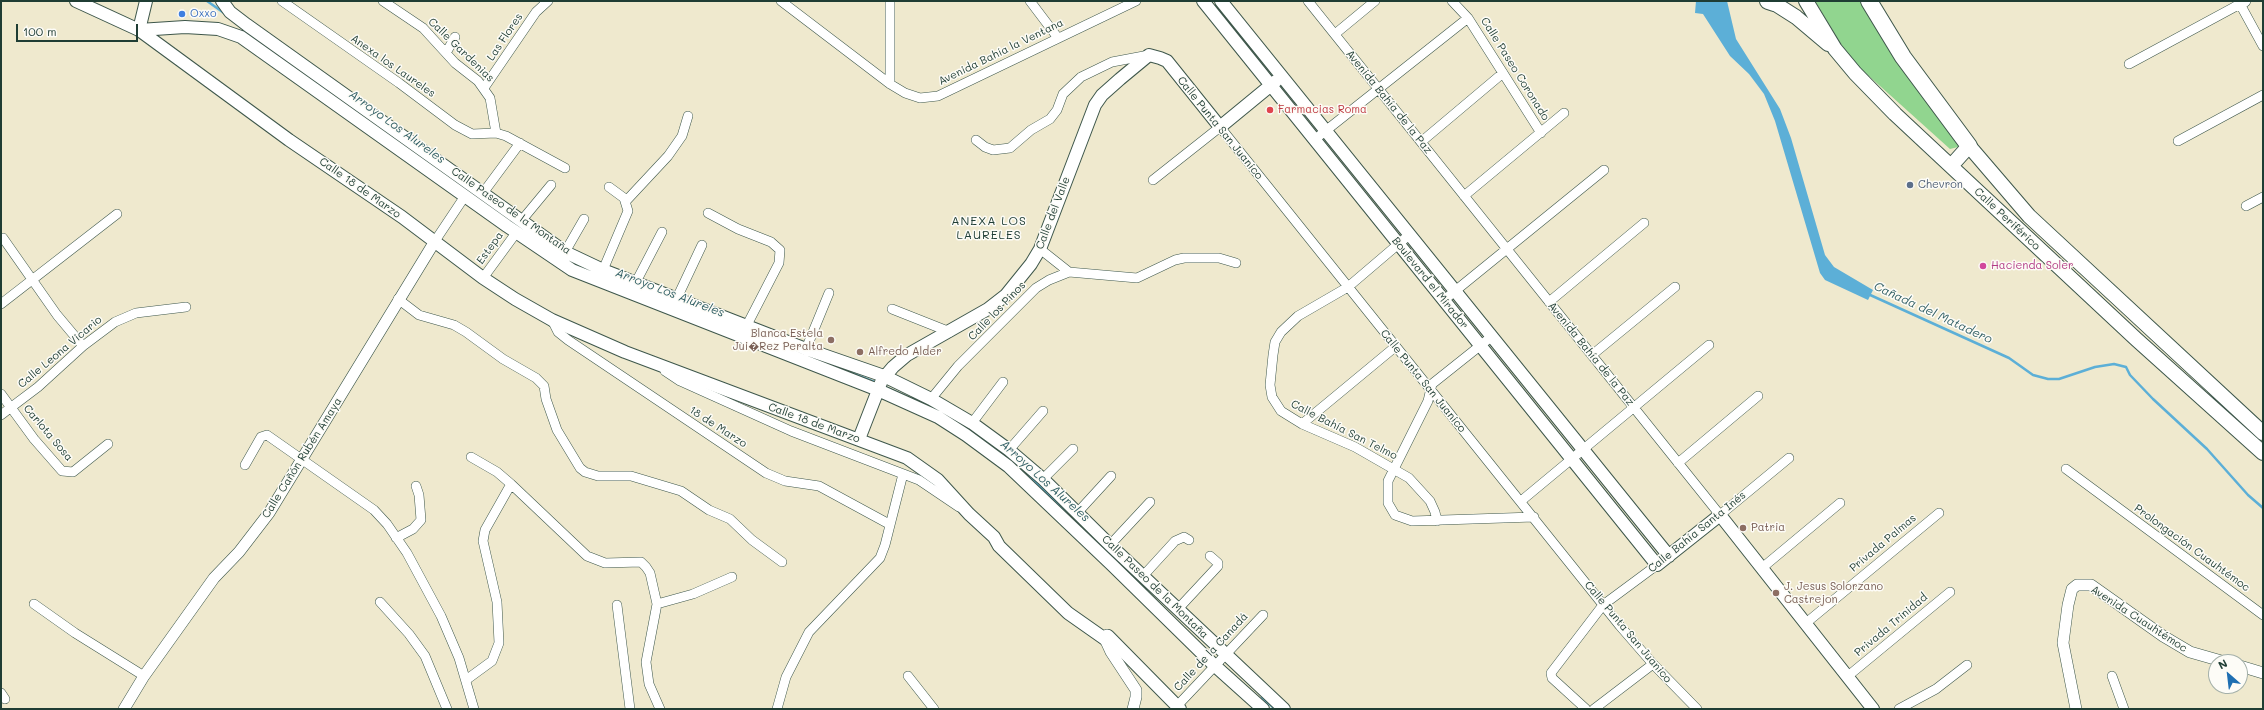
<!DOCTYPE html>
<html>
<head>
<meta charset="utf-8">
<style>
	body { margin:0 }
	#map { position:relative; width:2264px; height:710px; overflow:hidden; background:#efe9ce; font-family:Mali,sans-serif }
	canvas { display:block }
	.frame { position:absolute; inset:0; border:2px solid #1f3d34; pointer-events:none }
	.north { position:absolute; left:2208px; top:654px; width:40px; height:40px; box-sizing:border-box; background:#fdfcf7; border:1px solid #a4b0a9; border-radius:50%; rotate:332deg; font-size:11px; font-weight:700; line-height:16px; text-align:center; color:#1f3d34 }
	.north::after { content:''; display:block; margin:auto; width:14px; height:18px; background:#1f6fb2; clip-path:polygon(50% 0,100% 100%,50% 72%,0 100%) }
	.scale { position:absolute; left:16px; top:24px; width:122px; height:18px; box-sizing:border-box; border:2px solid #1f3d34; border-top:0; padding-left:5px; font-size:12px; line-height:14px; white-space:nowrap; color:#1f3d34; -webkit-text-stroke:3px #fdfcf7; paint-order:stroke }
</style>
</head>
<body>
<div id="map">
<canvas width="2264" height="710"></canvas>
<div class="frame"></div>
<div class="north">N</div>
<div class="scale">100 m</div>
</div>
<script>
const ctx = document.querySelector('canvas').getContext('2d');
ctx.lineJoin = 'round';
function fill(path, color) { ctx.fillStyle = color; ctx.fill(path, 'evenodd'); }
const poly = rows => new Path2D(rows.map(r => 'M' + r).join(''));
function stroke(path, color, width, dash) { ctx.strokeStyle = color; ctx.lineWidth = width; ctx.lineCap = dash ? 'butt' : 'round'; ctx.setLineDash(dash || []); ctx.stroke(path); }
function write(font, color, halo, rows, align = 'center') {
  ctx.font = font + ' Mali,sans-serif'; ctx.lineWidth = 3; ctx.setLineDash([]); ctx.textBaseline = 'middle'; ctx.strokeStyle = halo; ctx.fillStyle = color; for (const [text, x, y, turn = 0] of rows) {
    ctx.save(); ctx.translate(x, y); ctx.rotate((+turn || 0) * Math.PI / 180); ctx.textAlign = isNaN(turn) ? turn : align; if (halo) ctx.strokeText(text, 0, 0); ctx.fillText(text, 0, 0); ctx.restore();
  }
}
const green = poly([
	[1815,1,1861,1,1872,20,1959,143,1958,147,1950,149,1850,59]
]);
const water = poly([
	[1696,1,1727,1,1736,39,1780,109,1791,138,1825,255,1834,267,1873,290,1868,300,1825,280,1820,273,1775,121,1764,94,1749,74,1730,56,1703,14,1695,13]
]);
const stream = poly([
	[207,1,224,13],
	[569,261,590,271],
	[1868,294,2009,358,2033,375,2048,379,2059,379,2095,367,2114,364,2126,367,2130,375,2153,399,2207,449,2248,495,2263,508],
	[807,356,877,383],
	[885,387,940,412],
	[953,420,1011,460,1075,519],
	[1262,697,1275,709]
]);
const minor = poly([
	[282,1,399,83,455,125,472,134,496,133,506,136,565,168],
	[383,1,423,28,455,63,478,81,490,98,496,133],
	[781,1,890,84,905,93,920,98,938,96,1136,1],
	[890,1,890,84],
	[1030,1,1058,38],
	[1308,1,1720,515,1789,458],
	[1452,1,1468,18,1541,133],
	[1335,34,1375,1],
	[446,53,455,37],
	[2129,64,2240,4,2263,46],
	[484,88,536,12,548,1],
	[976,140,985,147,993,150,1010,148,1031,130,1050,119,1057,110,1063,94,1081,77,1112,62,1149,55],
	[1314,140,1468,18],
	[2178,141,2263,95],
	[1421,142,1503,73],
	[1153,180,1220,127,1620,626,1653,664,1697,709],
	[483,193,520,143],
	[1464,196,1564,113],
	[626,201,668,156,682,136,688,116],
	[2246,206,2263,197],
	[708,213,738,229,771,242,780,250,779,263,747,325],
	[522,220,551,185],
	[1409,235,1348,287,1298,316,1281,332,1275,342,1273,355,1270,385,1272,397,1281,411,1302,424,1355,447,1409,478,1430,501,1435,512,1437,521],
	[3,238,57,315,83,346],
	[435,241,465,196],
	[1040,249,1069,272],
	[565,252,584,219],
	[603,270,628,211,624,198,609,187],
	[483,278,516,233],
	[636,282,662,232],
	[677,298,702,245],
	[398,299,419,315,454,325,466,332,503,359,536,378,544,386,546,399,557,430,580,468,585,472,598,476,631,476,681,491,709,510,730,519,752,540,782,562],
	[1444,300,1604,170],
	[1549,302,1644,223],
	[1,304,117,214],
	[892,309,950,332],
	[552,320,558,332,568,340,766,473,785,481,819,486,889,524],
	[1491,337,1432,384,1428,401,1388,481,1388,503,1395,515,1412,521,1534,517],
	[806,349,829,293],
	[1592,355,1675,287],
	[665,371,680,381,791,431,919,480,959,507],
	[1,394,34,439,62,471,73,472,108,444],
	[931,399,958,366,1036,288,1049,280,1069,272,1137,278,1175,260,1184,258,1219,258,1236,263],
	[1,415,38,387,83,346,115,322,136,313,186,307],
	[972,423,1003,382],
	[1302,424,1395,347],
	[1009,450,1043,411],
	[471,457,497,472,511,484,587,556,605,563,641,562,646,567,650,573,657,604,646,662,649,684,660,709],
	[1678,463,1758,396],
	[245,465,261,437,267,435,374,510,387,524,407,553,441,616,459,658,474,709],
	[2066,469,2263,615],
	[1043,479,1073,449],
	[1521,501,1709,345],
	[1078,512,1111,476],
	[396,538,413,529,421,520,419,495,416,486],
	[1110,545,1150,502],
	[1762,568,1840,503],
	[1143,576,1175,541,1184,537,1189,540],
	[380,602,409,634,425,656,447,709],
	[34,604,75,633,144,676],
	[657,604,693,594,732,577],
	[617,605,630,709],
	[1178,609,1218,566,1218,563,1210,556],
	[1806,623,1939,513],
	[908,676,934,709],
	[1848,676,1950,592],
	[2112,676,2124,709],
	[466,680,492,661,499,643,497,602,483,541,485,530,511,484],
	[1,693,5,699],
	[1177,706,1263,615],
	[777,709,786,677,809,632,880,558,885,545,903,474],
	[1586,709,1552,678,1551,673,1603,605,1657,565],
	[1594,709,1653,664],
	[1899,709,1936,689,1967,665]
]);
const tertiary = poly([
	[2239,1,2240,4,2245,1],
	[1107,635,1105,639,1111,652,1136,690,1136,697,1133,709],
	[2240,666,2263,673],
	[124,709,144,676,214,578,239,552,269,513,435,241],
	[2076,709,2063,643,2068,605,2072,589,2077,585,2091,585,2163,636,2190,652,2225,662]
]);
const secondary = poly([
	[76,1,139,30,289,140,402,217,483,278,515,299,552,320,625,352,907,458,938,480,969,514,994,537,999,546,1068,613,1105,639,1112,641],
	[222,1,230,12,247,25,565,252,603,270,806,349,884,376,931,399,972,423,1009,450,1043,479,1110,545,1284,709],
	[1203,1,1657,565,1720,515,1873,709],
	[1221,1,1669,556],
	[139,30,185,27,218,29,241,37,507,226,572,270,878,390,938,417,966,435,1008,466,1112,565,1214,665,1263,709],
	[139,30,146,1],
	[859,439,882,380,893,367,907,355,988,309,1006,295,1031,264,1040,249,1095,105,1102,95,1120,79,1149,55,1160,58,1167,61,1220,127,1276,81],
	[1108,636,1180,709]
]);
const trunk = poly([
	[1774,1,1774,3,1796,17,1828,44],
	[1806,1,1835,49,1855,73,1895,114,2136,339,2263,453],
	[1951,166,1969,146,2029,216,2263,433]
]);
const motorway = poly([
	[1768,1,1774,3],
	[1869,1,1903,57,1969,146]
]);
const markers = [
	[182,14,4,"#3f7fe0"],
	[1270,110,4,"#e0444e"],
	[1910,185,4,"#5c6f8a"],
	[1983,266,4,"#d1479c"],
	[831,340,4,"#8d6e63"],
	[860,352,4,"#8d6e63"],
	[1743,528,4,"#8d6e63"],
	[1776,593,4,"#8d6e63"]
];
const shopNames = [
	["Oxxo",190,14]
];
const streetNames = [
	["Las Flores",505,37,-56],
	["Calle Gardenias",461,50,44],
	["Avenida Bahía la Ventana",1001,52,-26],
	["Anexa los Laureles",393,66,35],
	["Calle Paseo Coronado",1515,69,58],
	["Avenida Bahía de la Paz",1389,102,51],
	["Calle Punta San Juanico",1220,128,51],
	["Calle 18 de Marzo",360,188,35],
	["Calle Paseo de la Montaña",511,211,35],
	["Calle del Valle",1053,213,-69],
	["Calle Periférico",2007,219,43],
	["Estepa",490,248,-54],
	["Boulevard el Mirador",1430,283,51],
	["Calle los Pinos",997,311,-46],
	["Calle Leona Vicario",60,352,-40],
	["Avenida Bahía de la Paz",1591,354,51],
	["Calle Punta San Juanico",1423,381,51],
	["Calle 18 de Marzo",814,423,20],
	["18 de Marzo",718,427,33],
	["Calle Bahía San Telmo",1344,430,27],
	["Carlota Sosa",48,433,50],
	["Calle Cañón Rubén Amaya",302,458,-58],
	["Calle Bahía Santa Inés",1697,532,-39],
	["Privada Palmas",1883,543,-40],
	["Prolongación Cuauhtémoc",2192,548,36],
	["Calle Paseo de la Montaña",1155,587,44],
	["Avenida Cuauhtémoc",2139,619,33],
	["Privada Trinidad",1891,625,-40],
	["Calle Punta San Juanico",1628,632,50],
	["Calle de la Canadá",1211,652,-47]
];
const healthNames = [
	["Farmacias Roma",1278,110]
];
const serviceNames = [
	["Chevron",1918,185]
];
const hotelNames = [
	["Hacienda Soler",1991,266]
];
const educationNames = [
	["Blanca Estela",823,334,"right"],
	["Jui�Rez Peralta",823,347,"right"],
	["Alfredo Alder",868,352],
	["Patria",1751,528],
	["J. Jesus Solorzano",1784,587],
	["Castrejon",1784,600]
];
const waterNames = [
	["Arroyo Los Alureles",397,127,36],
	["Arroyo Los Alureles",670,293,21],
	["Cañada del Matadero",1933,313,25],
	["Arroyo Los Alureles",1045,481,42]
];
const neighbourhoodNames = [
	["ANEXA LOS",989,221],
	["LAURELES",989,235]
];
fill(green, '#91d58f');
fill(water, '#5cafd7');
stroke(stream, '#5cafd7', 2.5);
stroke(minor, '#3e574b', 10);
stroke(tertiary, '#3e574b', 12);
stroke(secondary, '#3e574b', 14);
stroke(trunk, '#3e574b', 16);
stroke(motorway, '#3e574b', 18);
stroke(minor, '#fff', 9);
stroke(tertiary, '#fff', 11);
stroke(secondary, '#fff', 12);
stroke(trunk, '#fff', 14);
stroke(motorway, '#fff', 16);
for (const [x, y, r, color] of markers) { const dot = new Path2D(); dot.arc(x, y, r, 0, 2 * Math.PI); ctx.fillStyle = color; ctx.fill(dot); stroke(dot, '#fdfcf7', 1.5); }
write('11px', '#366cbe', '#fdfcf7', shopNames, 'left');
write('11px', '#1f3d34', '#fdfcf7', streetNames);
write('11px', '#be3a42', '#fdfcf7', healthNames, 'left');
write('11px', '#4e5e75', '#fdfcf7', serviceNames, 'left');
write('11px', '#b23c85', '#fdfcf7', hotelNames, 'left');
write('11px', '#785e54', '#fdfcf7', educationNames, 'left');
write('italic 12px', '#315f65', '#fdfcf7', waterNames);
ctx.letterSpacing = '1px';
write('12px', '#1f3d34', '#fdfcf7', neighbourhoodNames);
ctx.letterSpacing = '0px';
</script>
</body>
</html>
